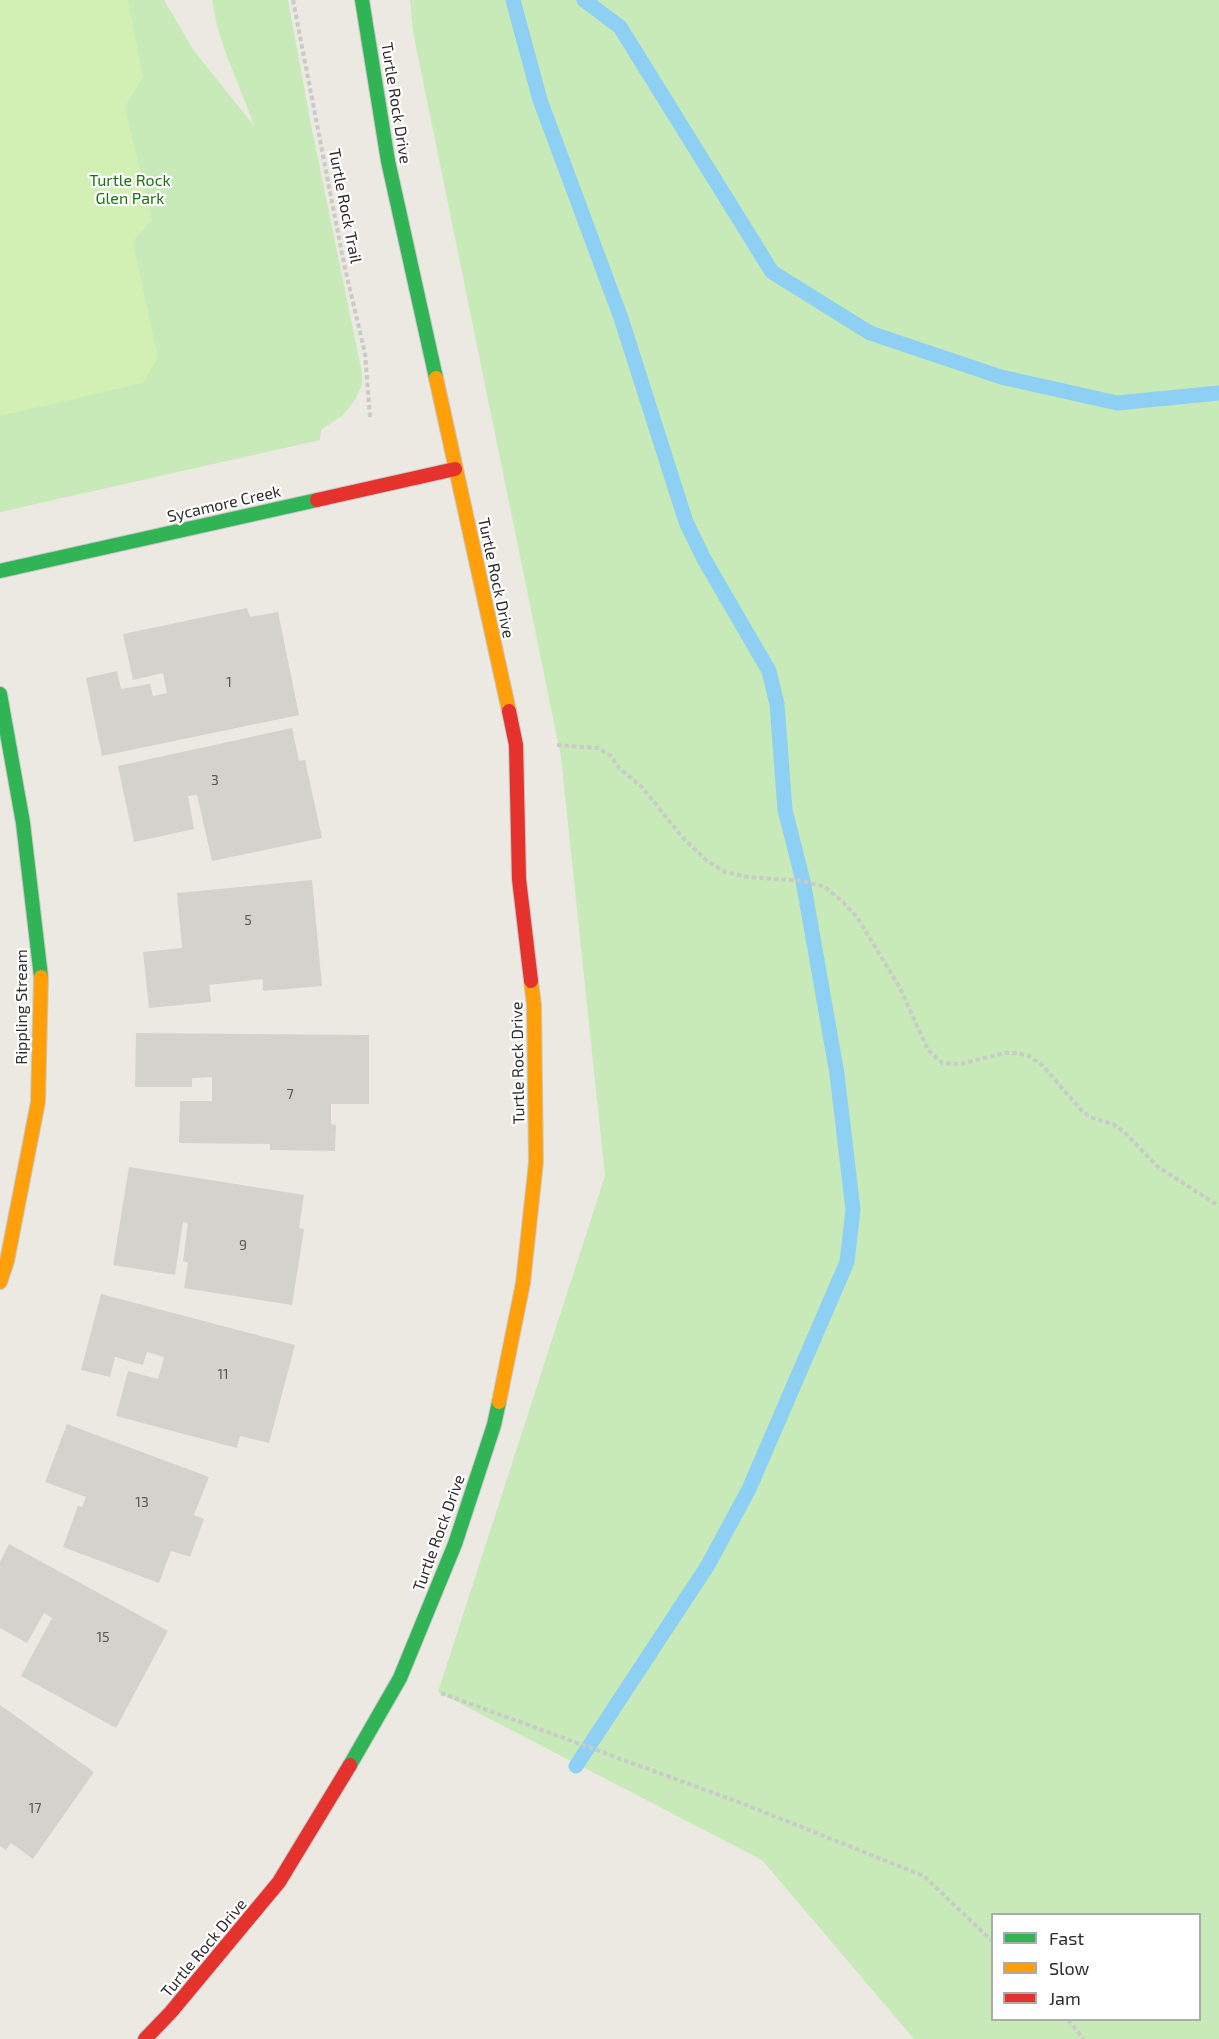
<!DOCTYPE html>
<html>
<head>
<meta charset="utf-8">
<style>
	body { margin:0 }
	#map { position:relative; width:1219px; height:2039px; overflow:hidden; background:#ebe9e2; font-family:"Exo 2",sans-serif }
	canvas { display:block }
	.legend { position:absolute; left:991px; top:1913px; width:210px; height:108px; box-sizing:border-box; background:#fff; border:2px solid #ababab; margin:0; padding:8px 10px; list-style:none; font-size:18px; color:#2c2c2c }
	.legend li { display:flex; align-items:center; gap:12px; height:30px }
	.legend b { width:30px; border:2px solid #ababab }
</style>
</head>
<body>
<div id="map">
<canvas width="1219" height="2039"></canvas>
<ul class="legend">
<li><b style="height:8px;background:#30b455"></b>Fast</li>
<li><b style="height:8px;background:#ff9f0a"></b>Slow</li>
<li><b style="height:8px;background:#e5322d"></b>Jam</li>
</ul>
</div>
<script>
const ctx = document.querySelector('canvas').getContext('2d');
ctx.lineJoin = 'round';
function fill(path, color) { ctx.fillStyle = color; ctx.fill(path, 'evenodd'); }
const poly = rows => new Path2D(rows.map(r => 'M' + r).join(''));
function stroke(path, color, width, dash) { ctx.strokeStyle = color; ctx.lineWidth = width; ctx.lineCap = dash ? 'butt' : 'round'; ctx.setLineDash(dash || []); ctx.stroke(path); }
function write(font, color, halo, rows, align = 'center') {
  ctx.font = font + ' "Exo 2",sans-serif'; ctx.lineWidth = 4.5; ctx.setLineDash([]); ctx.textBaseline = 'middle'; ctx.strokeStyle = halo; ctx.fillStyle = color; for (const [text, x, y, turn = 0] of rows) {
    ctx.save(); ctx.translate(x, y); ctx.rotate((+turn || 0) * Math.PI / 180); ctx.textAlign = isNaN(turn) ? turn : align; if (halo) ctx.strokeText(text, 0, 0); ctx.fillText(text, 0, 0); ctx.restore();
  }
}
const green = poly([
	[0,0,164,0,194,51,255,127,226,54,217,26,212,0,288,0,311,125,362,373,362,384,355,400,343,415,321,430,320,440,0,512],
	[410,0,1219,0,1219,2039,914,2039,762,1860,438,1692,605,1176,561,757,413,32],
	[992,1914,1200,1914,1200,2020,992,2020]
]);
const pitch = poly([
	[0,0,128,0,143,77,125,107,152,220,133,242,158,358,143,383,0,416]
]);
const stream = poly([
	[513,0,540,100,621,318,686,522,704,559,769,671,777,704,785,810,803,881,837,1074,853,1210,847,1262,749,1489,708,1565,576,1766],
	[584,0,620,27,772,272,870,333,1001,377,1117,403,1219,393]
]);
const building = poly([
	[247,608,250,617,278,612,299,715,102,756,86,678,117,671,121,689,150,684,153,696,167,693,163,673,133,680,123,634],
	[292,728,299,761,305,760,322,838,212,861,197,795,188,796,194,829,134,842,118,766],
	[312,880,322,986,263,991,263,979,209,985,211,1002,149,1008,143,952,182,948,177,893],
	[136,1033,369,1035,369,1104,331,1104,331,1124,336,1125,335,1151,270,1150,270,1144,179,1143,180,1101,212,1101,212,1077,192,1078,192,1087,135,1087],
	[129,1167,304,1195,299,1228,304,1229,292,1305,184,1288,188,1263,183,1261,188,1223,183,1222,175,1275,113,1265],
	[101,1294,295,1345,269,1443,240,1436,237,1448,116,1416,128,1371,158,1379,164,1357,147,1352,143,1365,115,1357,110,1377,81,1370],
	[67,1424,209,1477,194,1515,204,1519,190,1557,171,1551,159,1583,63,1547,78,1506,82,1507,86,1497,45,1482],
	[9,1544,168,1631,116,1728,21,1676,52,1618,44,1613,27,1643,0,1628,0,1562],
	[0,1705,94,1772,33,1859,11,1843,6,1850,0,1846]
]);
const path = poly([
	[293,0,344,264,365,353,370,417],
	[557,745,598,748,611,756,619,768,642,787,683,838,706,860,725,872,747,877,803,881,825,887,842,901,857,917,900,988,928,1050,942,1063,960,1064,1005,1053,1017,1053,1029,1056,1042,1065,1081,1110,1090,1117,1113,1124,1124,1132,1158,1167,1219,1206],
	[441,1693,749,1806,924,1876,992,1941],
	[1068,2020,1084,2039]
]);
const fast = poly([
	[362,0,388,161,436,378],
	[0,571,317,500],
	[0,694,23,823,41,977],
	[350,1765,400,1678,455,1544,494,1425,499,1402]
]);
const slow = poly([
	[436,378,509,711],
	[0,1282,7,1261,38,1102,41,977],
	[499,1402,523,1283,536,1162,534,1005,531,981]
]);
const jam = poly([
	[317,500,455,469],
	[509,711,516,745,519,879,531,981],
	[145,2039,171,2012,279,1882,350,1765]
]);
const numberNames = [
	["1",229,682],
	["3",215,780],
	["5",248,920],
	["7",290,1094],
	["9",243,1245],
	["11",223,1374],
	["13",142,1502],
	["15",103,1637],
	["17",35,1808]
];
const streetNames = [
	["Turtle Rock Drive",396,103,81],
	["Turtle Rock Trail",345,206,79],
	["Sycamore Creek",224,504,-13],
	["Turtle Rock Drive",496,578,78],
	["Rippling Stream",22,1007,-90],
	["Turtle Rock Drive",518,1063,-91],
	["Turtle Rock Drive",439,1533,-70],
	["Turtle Rock Drive",204,1948,-50]
];
const parkNames = [
	["Turtle Rock",130,181],
	["Glen Park",130,199]
];
fill(green, '#c7eab8');
fill(pitch, '#d2efb4');
stroke(stream, '#8ecff4', 15);
fill(building, '#d4d2cd');
stroke(fast, '#c8c8c7', 16);
stroke(slow, '#c8c8c7', 16);
stroke(jam, '#c8c8c7', 16);
stroke(path, '#cacac9', 4, [4.5, 3]);
stroke(fast, '#30b455', 14);
stroke(slow, '#ff9f0a', 14);
stroke(jam, '#e5322d', 14);
write('14px', '#575655', null, numberNames);
write('16px', '#2c2c2c', '#fff', streetNames);
write('16px', '#1c7313', '#fff', parkNames);
</script>
</body>
</html>
